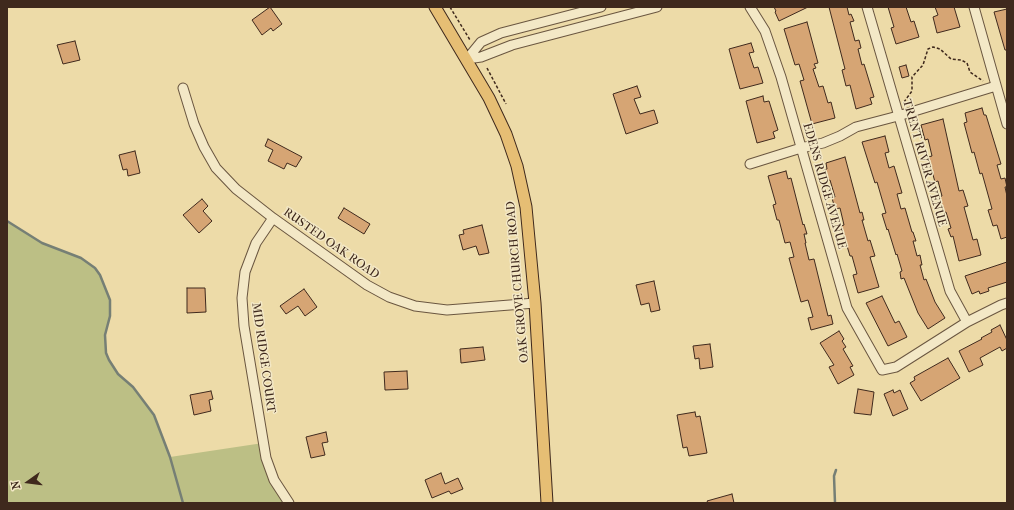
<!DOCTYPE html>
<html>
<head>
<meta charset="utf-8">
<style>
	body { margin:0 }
	#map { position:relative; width:1014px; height:510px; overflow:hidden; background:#eddba8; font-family:"IM FELL French Canon",serif }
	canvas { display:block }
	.frame { position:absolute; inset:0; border:8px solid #3f291d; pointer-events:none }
	.north { position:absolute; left:8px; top:462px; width:40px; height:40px; -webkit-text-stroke:3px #f3e8c6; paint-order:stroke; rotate:256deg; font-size:11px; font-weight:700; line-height:16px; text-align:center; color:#3f291d }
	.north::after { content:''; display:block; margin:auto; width:14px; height:18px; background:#3f291d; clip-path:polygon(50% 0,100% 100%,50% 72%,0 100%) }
</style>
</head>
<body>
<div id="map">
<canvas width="1014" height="510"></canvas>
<div class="frame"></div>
<div class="north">N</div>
</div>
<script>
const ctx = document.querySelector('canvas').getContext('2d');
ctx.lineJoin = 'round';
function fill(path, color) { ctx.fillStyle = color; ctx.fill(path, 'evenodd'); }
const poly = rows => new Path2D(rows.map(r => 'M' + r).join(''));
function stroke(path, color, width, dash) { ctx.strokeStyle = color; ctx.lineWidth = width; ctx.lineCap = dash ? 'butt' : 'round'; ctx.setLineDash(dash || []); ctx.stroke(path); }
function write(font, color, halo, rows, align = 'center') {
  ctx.font = font + ' "IM FELL French Canon",serif'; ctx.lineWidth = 3; ctx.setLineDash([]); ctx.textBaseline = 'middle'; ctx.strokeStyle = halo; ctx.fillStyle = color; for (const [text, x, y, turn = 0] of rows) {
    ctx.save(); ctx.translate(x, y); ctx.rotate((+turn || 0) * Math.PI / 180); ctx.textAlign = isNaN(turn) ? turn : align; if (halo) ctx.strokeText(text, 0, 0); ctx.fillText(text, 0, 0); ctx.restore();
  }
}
const green = poly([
	[7,221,42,243,81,258,95,268,100,275,110,300,110,316,105,335,105,345,109,360,118,374,133,387,154,415,170,457,263,443,266,458,289,503,7,503]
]);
const stream = poly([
	[7,221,42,243,81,258,95,268,100,275,110,300,110,316,105,335,106,353,109,360,118,374,133,387,154,415,170,457,183,503],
	[835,503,834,476,836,470]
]);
const building = poly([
	[270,7,282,24,273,31,271,28,262,35,252,20,270,7],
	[774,7,808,7,779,21,775,12,776,11,774,7],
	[829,7,847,7,849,15,851,14,854,21,850,22,855,41,859,40,861,48,858,49,862,65,864,64,874,97,870,98,872,104,856,109,850,85,846,86,842,70,845,69,829,7],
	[888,7,906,7,911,22,914,21,919,37,896,44,891,28,894,27,888,7],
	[935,7,954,7,960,27,937,33,933,17,938,15,935,7],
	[1007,9,1007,50,1005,50,994,12,1007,9],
	[807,22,818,63,814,64,816,68,813,69,819,87,823,86,828,103,831,102,835,118,812,124,800,81,804,80,799,64,795,65,784,29,807,22],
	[75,41,80,60,63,64,57,45,75,41],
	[751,43,754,52,749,53,754,68,758,67,763,83,740,89,729,49,751,43],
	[906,65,909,76,902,78,899,67,906,65],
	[637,86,641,97,634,99,640,114,654,110,658,123,626,134,613,94,637,86],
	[763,96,764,102,769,101,778,130,773,132,775,138,757,143,746,101,763,96],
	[982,108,984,115,986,115,1001,164,997,165,1001,179,1005,178,1007,187,1005,187,1007,196,1007,237,1001,239,997,225,993,226,988,210,992,209,982,173,980,174,974,152,972,153,964,123,967,122,965,113,982,108],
	[943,119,959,191,963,190,968,206,964,207,973,240,977,239,981,255,959,261,953,236,951,237,948,229,951,228,946,212,944,213,939,197,942,196,938,181,935,182,928,157,932,156,928,139,925,140,921,125,943,119],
	[885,136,889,152,885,153,889,168,894,166,902,193,897,194,901,209,905,208,912,232,913,232,916,241,913,241,917,256,920,255,922,265,920,265,924,280,926,279,935,302,945,318,928,329,918,313,904,278,901,279,900,272,902,271,897,254,896,255,888,229,887,230,882,214,886,213,877,182,875,183,862,142,885,136],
	[268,139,302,157,296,167,287,163,284,169,268,161,273,150,265,146,268,139],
	[135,151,140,173,128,176,127,169,123,170,119,155,135,151],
	[845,157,860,213,862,212,864,220,862,220,868,241,870,240,875,256,870,257,879,287,858,293,853,275,857,274,852,256,850,256,841,226,844,225,840,208,835,209,832,198,835,197,830,180,827,181,824,170,827,169,826,163,845,157],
	[786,171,788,179,791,178,803,225,804,224,807,234,804,234,806,243,805,243,809,260,814,259,828,316,831,315,833,324,811,330,808,318,813,317,808,300,801,302,789,258,794,257,790,242,785,243,779,220,777,220,773,205,776,204,768,176,786,171],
	[202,199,208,206,203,211,212,221,199,233,183,215,202,199],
	[344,208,370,224,364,234,338,218,344,208],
	[482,225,489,253,479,255,476,246,463,250,459,235,464,234,463,230,482,225],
	[1007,262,1007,282,988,288,989,291,980,294,979,291,972,294,965,276,1007,262],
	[654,281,660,310,651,312,649,303,641,305,636,285,654,281],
	[187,288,205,288,206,312,187,313,187,288],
	[304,289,317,307,305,316,298,306,286,314,280,306,304,289],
	[882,296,895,323,899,321,907,337,888,346,866,303,882,296],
	[1000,325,1007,340,1007,348,1002,351,1000,347,980,358,983,365,969,372,959,351,982,339,981,338,992,332,991,330,1000,325],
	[839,331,844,339,842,341,846,347,843,349,853,366,850,367,854,375,838,384,829,367,834,365,820,343,839,331],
	[710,344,713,367,700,369,699,358,695,359,693,346,710,344],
	[483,347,485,360,461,363,460,349,483,347],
	[948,358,960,378,921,401,910,383,915,380,914,377,948,358],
	[407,371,408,389,385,390,384,372,407,371],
	[858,389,874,392,871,415,854,413,858,389],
	[893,390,894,393,900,390,908,409,893,416,884,394,893,390],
	[211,391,213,399,209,400,211,411,194,415,190,395,211,391],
	[695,412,696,417,700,416,707,453,689,456,687,447,683,448,677,415,695,412],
	[326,432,328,442,322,443,325,455,311,458,306,437,326,432],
	[441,473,445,484,458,478,463,489,451,494,449,491,432,498,425,480,441,473],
	[732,494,734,503,708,503,707,501,732,494]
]);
const path = poly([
	[450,7,470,40],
	[487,68,506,104],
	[904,102,912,91,912,77,923,65,928,49,933,47,940,49,951,59,961,60,967,63,970,72,983,81]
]);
const minor = poly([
	[750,7,765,31,781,77,847,308,882,370,896,367,967,322,1001,305,1007,303],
	[867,7,950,291,967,322],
	[974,7,1007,124],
	[467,59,481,57,512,45,657,7],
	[467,59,481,42,501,33,601,7],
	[183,88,194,124,204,147,216,168,236,189,273,218,367,285,389,297,415,306,447,310,535,303],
	[750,164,801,148,823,143,840,136,856,127,898,116,996,86],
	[273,218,256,243,245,272,242,298,244,326,266,458,274,480,289,503]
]);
const major = poly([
	[435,7,489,98,506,134,517,166,526,207,535,303,547,503]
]);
const streetNames = [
	["TRENT RIVER AVENUE",924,163,74],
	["EDENS RIDGE AVENUE",824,186,74],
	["RUSTED OAK ROAD",331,244,35],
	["OAK GROVE CHURCH ROAD",518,282,-95],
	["MID RIDGE COURT",263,358,82]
];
fill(green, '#bcbf85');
stroke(stream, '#767f75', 2.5);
fill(building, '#d6a574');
stroke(building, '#3f291d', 1);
stroke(minor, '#6a5640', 11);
stroke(major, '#3f291d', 13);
stroke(path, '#3f291d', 1.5, [3, 2]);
stroke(minor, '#f3e8c6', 9);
stroke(major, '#e6be74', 11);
write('12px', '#3f291d', '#f3e8c6', streetNames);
</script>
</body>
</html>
